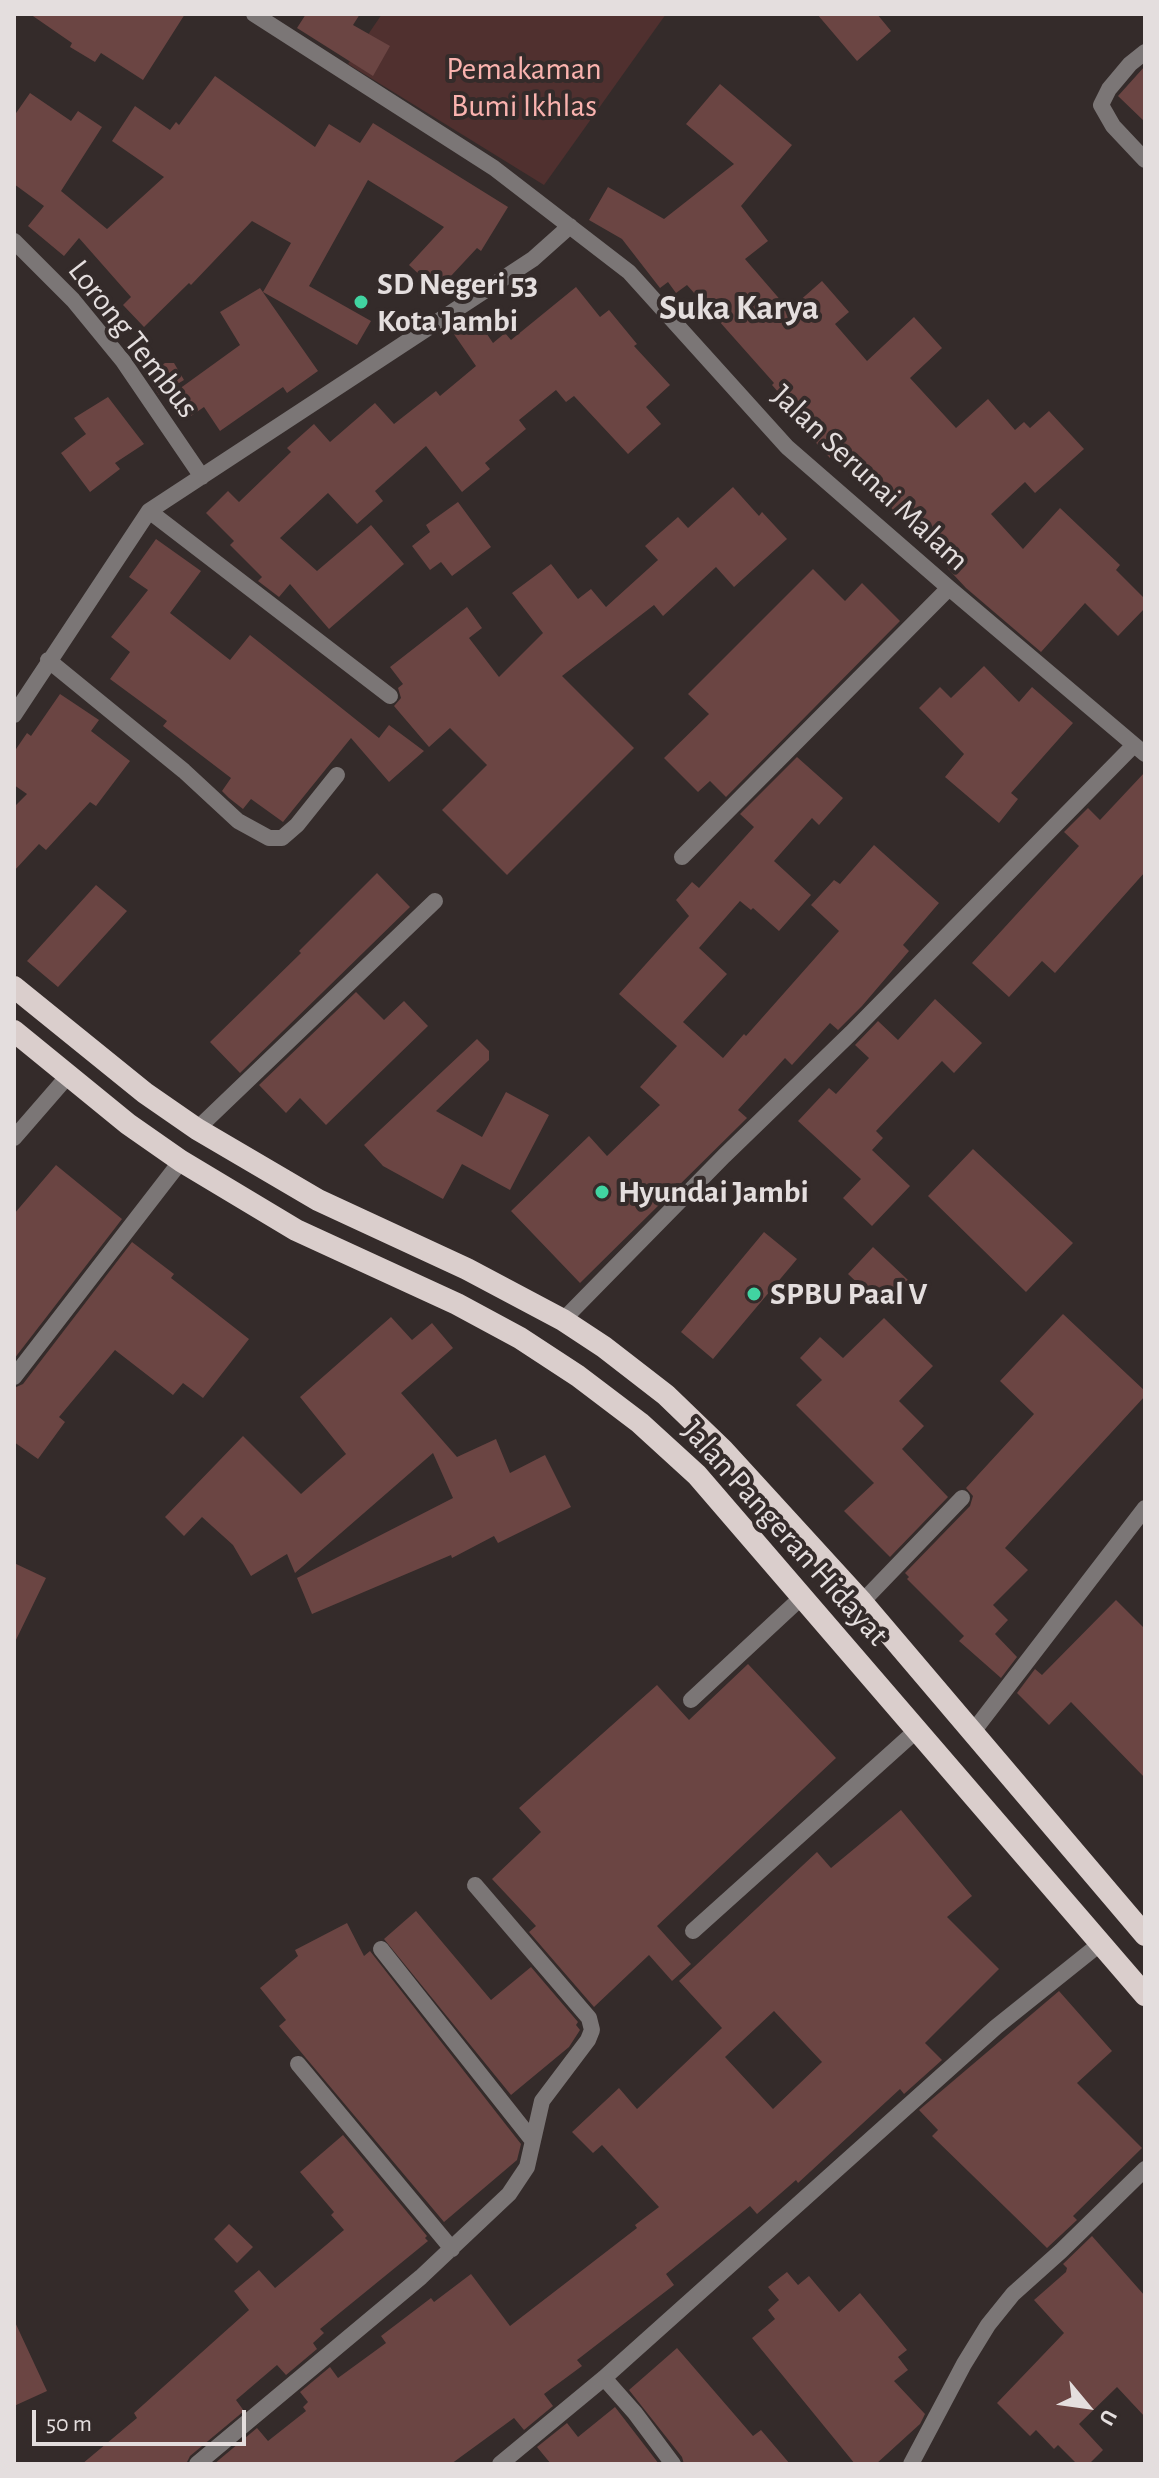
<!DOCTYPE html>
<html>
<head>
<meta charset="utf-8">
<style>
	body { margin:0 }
	#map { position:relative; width:1159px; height:2478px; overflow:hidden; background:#342b2a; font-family:"Alegreya Sans",sans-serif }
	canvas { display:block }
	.frame { position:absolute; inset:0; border:16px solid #e4dede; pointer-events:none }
	.north { position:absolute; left:1047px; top:2366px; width:80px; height:80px; -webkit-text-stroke:6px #342b2a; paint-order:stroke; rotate:119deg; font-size:22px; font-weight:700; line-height:32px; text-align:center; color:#e4dede }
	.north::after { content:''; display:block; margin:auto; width:28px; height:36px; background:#e4dede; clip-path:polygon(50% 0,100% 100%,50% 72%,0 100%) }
	.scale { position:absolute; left:32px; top:2410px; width:214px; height:36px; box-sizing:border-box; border:4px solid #e4dede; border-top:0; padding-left:10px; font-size:24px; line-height:28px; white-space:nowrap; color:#e4dede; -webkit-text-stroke:6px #342b2a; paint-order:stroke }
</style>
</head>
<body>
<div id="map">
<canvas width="1159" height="2478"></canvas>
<div class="frame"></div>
<div class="north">U</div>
<div class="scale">50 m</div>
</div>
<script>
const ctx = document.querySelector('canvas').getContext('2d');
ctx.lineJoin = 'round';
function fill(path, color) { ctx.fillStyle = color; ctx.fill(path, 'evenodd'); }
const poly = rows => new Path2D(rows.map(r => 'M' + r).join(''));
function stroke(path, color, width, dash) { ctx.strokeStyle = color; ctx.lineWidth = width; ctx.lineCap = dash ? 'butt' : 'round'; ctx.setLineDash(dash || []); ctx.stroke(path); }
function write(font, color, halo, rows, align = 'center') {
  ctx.font = font + ' "Alegreya Sans",sans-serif'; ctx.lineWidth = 8; ctx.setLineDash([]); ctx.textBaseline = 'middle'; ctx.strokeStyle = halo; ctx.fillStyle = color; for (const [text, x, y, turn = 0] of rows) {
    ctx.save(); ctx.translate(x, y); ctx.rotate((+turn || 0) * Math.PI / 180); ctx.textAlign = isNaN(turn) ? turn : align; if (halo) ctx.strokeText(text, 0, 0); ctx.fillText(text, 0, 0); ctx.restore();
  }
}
const green = poly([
	[382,14,666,14,544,185,348,64]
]);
const building = poly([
	[30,14,185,14,143,80,101,53,95,62,70,47,72,43],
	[306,14,360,14,353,25,390,46,373,76,297,28],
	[817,14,877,14,891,31,857,61],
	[1145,66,1145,122,1118,96],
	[215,76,315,147,329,124,360,143,373,123,508,207,481,251,477,248,437,291,409,265,444,227,368,180,309,286,371,321,357,345,263,292,291,243,252,221,191,285,189,283,144,327,123,305,131,297,79,238,64,256,28,226,44,206,14,184,14,116,30,93,71,121,78,111,102,127,61,191,107,229,164,177,112,141,135,106,170,130,176,122,179,125],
	[720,84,792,145,741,206,768,241,745,259,789,310,822,281,849,312,835,324,867,361,914,317,942,348,910,378,956,428,988,399,1015,430,1024,422,1030,428,1049,411,1084,449,1035,493,1025,482,991,514,1023,549,1060,508,1120,565,1116,570,1145,599,1145,608,1118,636,1085,603,1041,652,966,588,881,497,885,493,843,446,830,458,796,421,800,417,772,385,774,383,687,285,676,293,668,282,660,288,622,239,589,220,608,187,664,219,734,164,686,124],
	[576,287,600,317,609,310,637,344,634,346,670,385,646,407,661,424,628,454,574,396,566,402,556,390,519,420,526,429,485,463,490,469,462,492,426,446,375,491,383,501,357,524,328,493,280,538,317,571,371,525,404,564,329,629,290,584,279,597,258,581,262,577,230,545,234,541,206,513,228,491,239,502,291,452,287,448,314,424,330,442,375,403,394,424,436,391,440,396,476,366,449,327,472,312,493,343,505,333,511,340],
	[260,288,318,371,287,393,283,387,220,431,204,407,191,416,175,392,240,345,220,312],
	[165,363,174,363,184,380,159,395,148,378,148,373],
	[108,397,144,444,115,463,120,469,90,492,61,453,86,434,74,418],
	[733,487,759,516,762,512,787,539,734,587,716,567,663,616,654,605,562,676,634,748,507,875,442,810,487,765,450,728,429,747,394,706,401,698,398,688,403,684,390,667,467,607,482,628,469,638,499,677,543,633,512,593,551,564,578,599,591,589,606,607,658,560,645,546,678,517,688,528],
	[458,502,491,547,452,576,441,562,430,570,412,546,430,532,426,525],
	[156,539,201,571,170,613,230,660,250,635,379,738,389,725,424,751,389,782,351,738,283,822,251,799,243,809,229,798,222,791,231,778,163,726,167,721,110,679,130,652,111,637,148,590,129,577],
	[813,569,845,601,862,583,900,621,726,797,710,781,698,792,664,758,709,714,688,694],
	[984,666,1019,702,1032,687,1073,723,1011,793,1018,799,999,823,945,777,964,754,919,708,940,687,951,698],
	[60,694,99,720,91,731,130,761,96,806,90,802,46,850,39,844,14,871,14,807,27,794,14,785,14,752,27,733,31,736],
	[797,757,843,798,819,825,812,818,774,861,811,895,779,931,753,908,751,910,740,901,699,948,727,974,683,1022,723,1058,744,1034,746,1036,839,931,811,905,834,880,840,884,874,845,939,903,903,945,909,951,862,1006,838,1030,830,1023,792,1065,785,1058,738,1110,747,1118,745,1120,580,1283,511,1211,589,1136,607,1156,660,1105,640,1087,677,1046,619,994,689,916,676,900,692,882,699,888,754,827,740,814],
	[1145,772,1145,872,1055,973,1042,961,1009,997,972,963,1079,846,1064,832,1088,808,1100,820],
	[377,873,410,907,240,1073,210,1042,301,953,299,951],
	[96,885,127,911,58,987,27,961],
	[356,992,384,1020,404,1001,428,1026,326,1125,300,1098,286,1113,259,1085],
	[935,999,982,1043,954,1073,942,1061,876,1131,883,1138,872,1150,910,1186,872,1226,843,1198,861,1179,798,1121,829,1088,836,1094,869,1058,855,1045,878,1021,898,1040],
	[477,1039,489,1051,489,1060,436,1111,482,1137,506,1092,549,1115,510,1190,462,1164,443,1199,383,1166,364,1145],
	[973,1149,1073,1243,1026,1292,928,1196],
	[56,1165,122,1219,14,1359,14,1214],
	[764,1232,797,1259,713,1359,681,1332],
	[132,1242,174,1274,171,1278,249,1339,203,1398,183,1383,173,1395,115,1350,59,1417,65,1422,38,1459,14,1442,14,1388,23,1384],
	[873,1247,908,1280,882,1306,848,1274],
	[1063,1314,1145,1391,1145,1396,1005,1548,1028,1570,993,1605,1008,1620,995,1634,1017,1657,1001,1678,959,1641,964,1636,907,1579,909,1577,905,1573,970,1506,973,1496,966,1488,1034,1414,1000,1381],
	[391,1317,412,1340,432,1323,453,1348,401,1393,457,1457,496,1439,510,1473,545,1455,571,1507,498,1543,494,1536,452,1558,451,1555,312,1614,297,1578,453,1498,433,1453,295,1573,287,1554,251,1576,233,1545,202,1517,184,1536,165,1517,243,1436,301,1494,346,1454,300,1397],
	[884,1318,933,1366,899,1401,924,1426,902,1449,948,1497,890,1557,844,1511,874,1483,796,1405,822,1380,800,1358,820,1337,843,1358],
	[14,1563,46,1578,14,1644],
	[1116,1600,1145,1629,1145,1778,1071,1702,1049,1725,1017,1693,1035,1669,1042,1675],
	[748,1664,836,1758,657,1926,691,1964,672,1981,649,1955,594,2007,529,1932,536,1926,492,1879,541,1832,519,1808,657,1685,689,1720],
	[901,1810,972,1896,947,1917,999,1969,925,2043,942,2060,904,2094,900,2089,798,2183,796,2180,757,2214,750,2206,666,2274,674,2285,577,2360,582,2366,544,2394,553,2406,524,2430,514,2418,451,2464,214,2464,257,2428,268,2441,306,2411,303,2407,308,2402,300,2392,330,2367,338,2378,386,2343,381,2336,431,2298,434,2302,471,2274,510,2326,637,2228,635,2225,659,2207,602,2145,593,2153,572,2132,619,2088,637,2109,722,2028,679,1981,817,1852,831,1868],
	[774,2011,822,2062,773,2109,725,2057],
	[416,1911,491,2000,531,1967,578,2022,576,2025,580,2030,569,2047,511,2095,384,1939],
	[347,1923,364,1956,370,1951,521,2144,517,2160,444,2222,279,2026,286,2020,260,1988,298,1956,295,1950],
	[1059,1991,1112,2051,1077,2083,1142,2148,1073,2216,1077,2220,1047,2248,932,2136,938,2130,919,2110],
	[343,2135,427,2236,425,2238,428,2241,320,2329,324,2333,313,2343,317,2349,286,2375,277,2365,236,2400,244,2411,190,2456,186,2464,82,2464,137,2418,134,2413,249,2310,234,2291,259,2270,275,2288,344,2230,331,2215,334,2212,300,2172],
	[229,2224,253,2247,237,2263,214,2239],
	[1092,2236,1145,2296,1145,2417,1117,2387,1079,2424,1103,2450,1089,2464,1077,2464,1058,2445,1054,2449,1036,2430,1030,2436,997,2403,1064,2333,1034,2300,1066,2272,1067,2268,1063,2264],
	[787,2272,798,2285,809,2276,839,2312,860,2293,907,2350,898,2357,908,2370,894,2381,925,2414,920,2424,876,2464,855,2464,752,2338,775,2319,768,2310,779,2300,768,2287],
	[14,2320,47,2391,14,2406],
	[677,2348,753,2436,761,2430,790,2464,684,2464,682,2457,629,2390],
	[615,2407,659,2464,551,2464,537,2447,567,2423,578,2437]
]);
const minor = poly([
	[254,14,494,168,629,272,787,447,949,588,1145,754],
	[1145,52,1130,64,1109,89,1101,105,1113,126,1145,160],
	[14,241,73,300,123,361,202,477],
	[149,511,390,696],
	[48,660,184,771,238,821,269,838,282,838,297,825,337,775],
	[14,715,149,511,533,259,570,226],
	[682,857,949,588],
	[197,1129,435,901],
	[14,1138,67,1077],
	[563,1320,724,1156,851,1033,1134,745],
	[862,1602,962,1498],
	[691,1700,803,1596],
	[972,1733,1145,1508],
	[693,1931,918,1729],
	[381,1949,533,2141],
	[298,2064,452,2249],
	[604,2378,635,2413,673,2464],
	[197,2464,421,2277,509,2194,527,2167,542,2101,588,2040,592,2030,589,2018,475,1885],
	[500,2464,604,2378,996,2027,1101,1943],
	[911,2464,964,2364,988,2325,1013,2294,1061,2251,1145,2169]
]);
const tertiary = poly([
	[14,1377,181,1161]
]);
const trunk = poly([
	[14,987,145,1093,197,1129,318,1200,467,1269,563,1320,604,1347,666,1395,723,1450,862,1602,1145,1935],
	[14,1031,128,1124,181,1161,296,1230,457,1304,520,1338,578,1376,640,1423,697,1475,1145,1995]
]);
const markers = [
	[361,302,8,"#41d4a1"],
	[602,1192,8,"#41d4a1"],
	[754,1294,8,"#41d4a1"]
];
const parkNames = [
	["Pemakaman",524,69],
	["Bumi Ikhlas",524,106]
];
const poiNames = [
	["SD Negeri 53",377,284],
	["Kota Jambi",377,321],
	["Hyundai Jambi",618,1192],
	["SPBU Paal V",770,1294]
];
const streetNames = [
	["Lorong Tembus",133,339,52],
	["Jalan Serunai Malam",870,478,43],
	["Jalan Pangeran Hidayat",785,1533,48]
];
const quarterNames = [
	["Suka Karya",739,308]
];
fill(green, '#50302f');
fill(building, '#6b4543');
stroke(minor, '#7b7676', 16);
stroke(tertiary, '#7b7676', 16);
stroke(trunk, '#dacecc', 22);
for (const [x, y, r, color] of markers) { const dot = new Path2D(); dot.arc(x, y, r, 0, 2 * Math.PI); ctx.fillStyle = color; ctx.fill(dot); stroke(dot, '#342b2a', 3); }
write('32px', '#fab3af', '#342b2a', parkNames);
write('bold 32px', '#e4dede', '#342b2a', poiNames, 'left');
write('32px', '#e4dede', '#342b2a', streetNames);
write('bold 36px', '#e4dede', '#342b2a', quarterNames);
</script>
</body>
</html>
